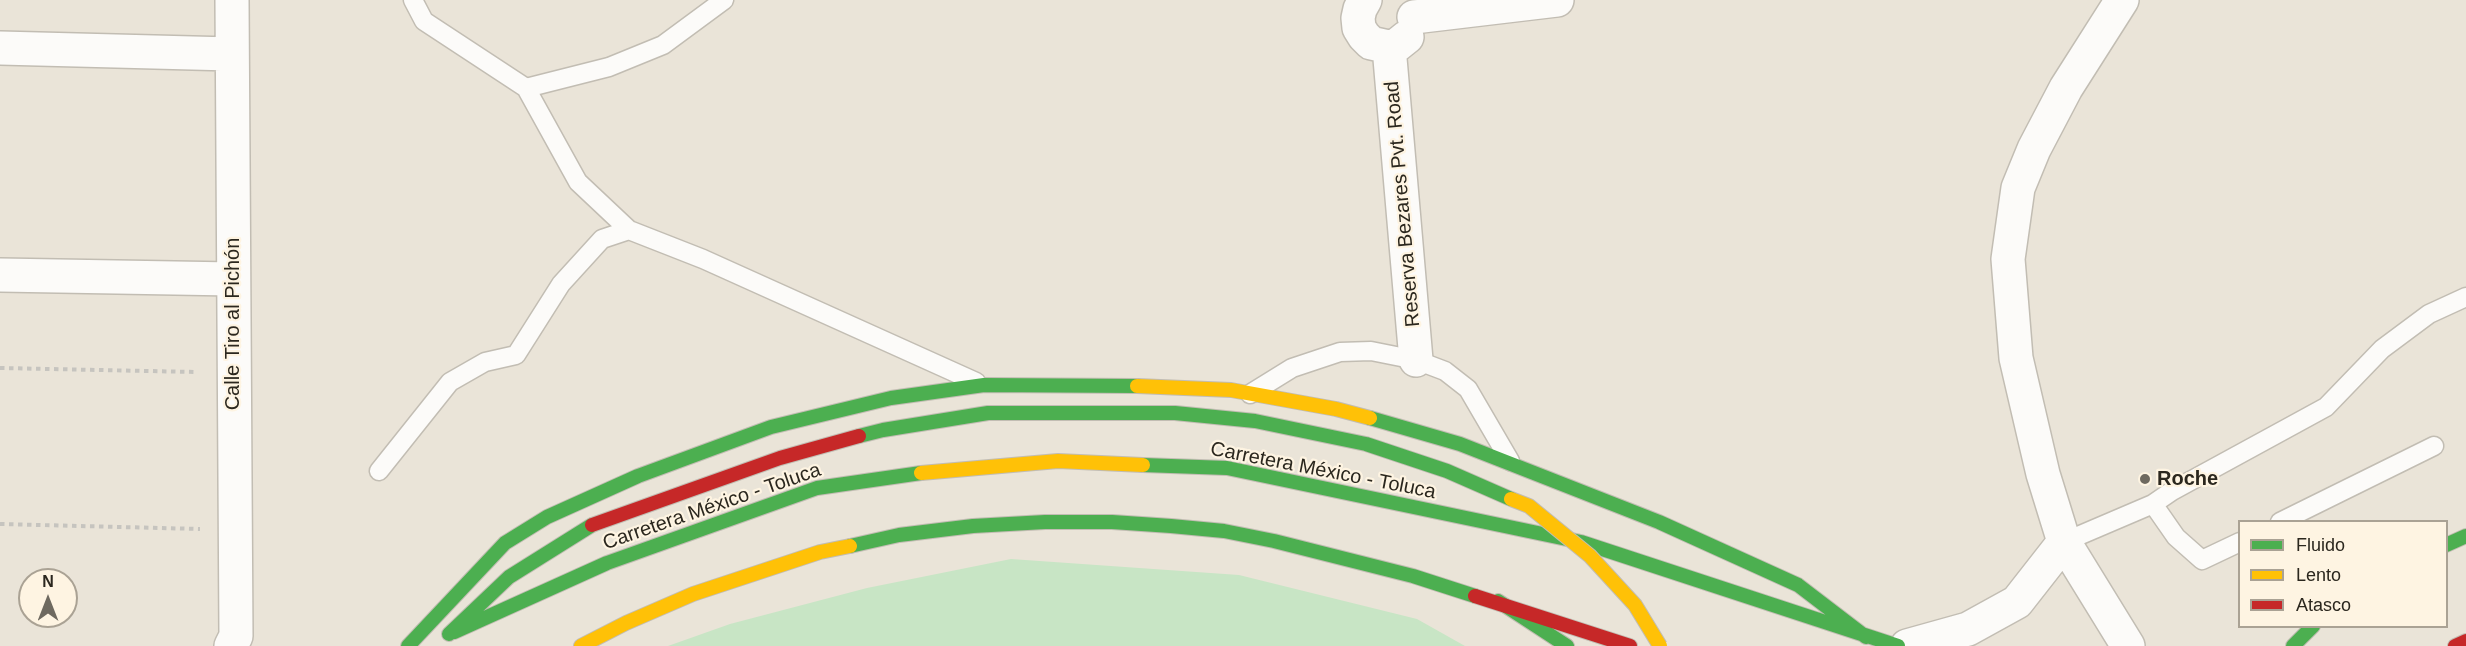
<!DOCTYPE html>
<html>
<head>
<meta charset="utf-8">
<style>
	body { margin:0 }
	#map { position:relative; width:2466px; height:646px; overflow:hidden; background:#eae4d8; font-family:Helvetica,sans-serif }
	canvas { display:block }
	.legend { position:absolute; left:2238px; top:520px; width:210px; height:108px; box-sizing:border-box; background:#fef4e2; border:2px solid #aaa294; margin:0; padding:8px 10px; list-style:none; font-size:18px; color:#2b271e }
	.legend li { display:flex; align-items:center; gap:12px; height:30px }
	.legend b { width:30px; border:2px solid #aaa294 }
	.north { position:absolute; left:18px; top:568px; width:60px; height:60px; box-sizing:border-box; background:#fef4e2; border:2px solid #aaa294; border-radius:50%; rotate:0deg; font-size:16px; font-weight:700; line-height:24px; text-align:center; color:#2b271e }
	.north::after { content:''; display:block; margin:auto; width:21px; height:27px; background:#6e695f; clip-path:polygon(50% 0,100% 100%,50% 72%,0 100%) }
</style>
</head>
<body>
<div id="map">
<canvas width="2466" height="646"></canvas>
<ul class="legend">
<li><b style="height:8px;background:#4caf50"></b>Fluido</li>
<li><b style="height:8px;background:#ffc107"></b>Lento</li>
<li><b style="height:8px;background:#c62828"></b>Atasco</li>
</ul>
<div class="north">N</div>
</div>
<script>
const ctx = document.querySelector('canvas').getContext('2d');
ctx.lineJoin = 'round';
function fill(path, color) { ctx.fillStyle = color; ctx.fill(path, 'evenodd'); }
const poly = rows => new Path2D(rows.map(r => 'M' + r).join(''));
function stroke(path, color, width, dash) { ctx.strokeStyle = color; ctx.lineWidth = width; ctx.lineCap = dash ? 'butt' : 'round'; ctx.setLineDash(dash || []); ctx.stroke(path); }
function write(font, color, halo, rows, align = 'center') {
  ctx.font = font + ' Helvetica,sans-serif'; ctx.lineWidth = 4.5; ctx.setLineDash([]); ctx.textBaseline = 'middle'; ctx.strokeStyle = halo; ctx.fillStyle = color; for (const [text, x, y, turn = 0] of rows) {
    ctx.save(); ctx.translate(x, y); ctx.rotate((+turn || 0) * Math.PI / 180); ctx.textAlign = isNaN(turn) ? turn : align; if (halo) ctx.strokeText(text, 0, 0); ctx.fillText(text, 0, 0); ctx.restore();
  }
}
const green = poly([
	[1011,559,1239,575,1417,619,1465,646,668,646,730,624,867,588]
]);
const path = poly([
	[0,368,197,372],
	[0,524,200,529]
]);
const lane = poly([
	[413,0,424,21,526,88,578,182,629,230,703,259,976,382],
	[526,88,609,67,663,45,724,0],
	[1250,394,1292,368,1340,352,1371,351,1416,360,1445,371,1468,389,1510,461],
	[379,471,450,382,485,362,516,355,561,284,602,239,629,230],
	[2153,504,2176,537,2202,560,2240,542],
	[2280,522,2434,446],
	[2064,542,2153,504,2172,491,2326,407,2382,349,2429,314,2466,297]
]);
const street = poly([
	[1365,0,1360,9,1358,18,1359,28,1364,36,1371,43,1389,47,1397,45,1407,37],
	[2122,0,2066,88,2034,149,2018,188,2008,259,2016,358,2043,474,2064,542,2128,646],
	[1414,17,1557,0],
	[1389,47,1416,360],
	[0,48,231,54],
	[0,275,233,279],
	[231,646,236,636,232,0],
	[1907,646,1968,629,2017,602,2064,542]
]);
const fast = poly([
	[1370,418,1460,444,1659,522,1798,585,1866,637],
	[1143,465,1227,468,1581,542,1898,646],
	[2446,545,2466,536],
	[850,546,899,535,973,526,1045,522,1112,522,1171,526,1224,531,1274,541,1413,576,1475,596],
	[1498,601,1567,646],
	[454,632,607,563,817,488,921,473],
	[449,634,509,577,592,525],
	[408,646,505,543,547,517,638,476,771,427,891,398,984,385,1137,386],
	[2293,646,2313,626]
]);
const slow = poly([
	[1137,386,1231,390,1336,409,1370,418],
	[921,473,1058,461,1143,465],
	[581,646,626,623,693,594,820,552,850,546]
]);
const jam = poly([
	[1475,596,1630,646],
	[2455,646,2466,641]
]);
const fastBridge = poly([
	[859,436,883,430,988,413,1175,413,1255,421,1366,444,1447,471,1511,499]
]);
const slowBridge = poly([
	[1511,499,1529,506,1590,556,1635,605,1660,646]
]);
const jamBridge = poly([
	[592,525,780,458,859,436]
]);
const markers = [
	[2145,479,6,"#6e695f"]
];
const streetNames = [
	["Reserva Bezares Pvt. Road",1403,204,-95],
	["Calle Tiro al Pichón",233,324,-90],
	["Carretera México - Toluca",1323,471,11],
	["Carretera México - Toluca",712,507,-19]
];
const poiNames = [
	["Roche",2157,479]
];
fill(green, '#c8e5c5');
stroke(lane, '#c2bdb3', 21);
stroke(street, '#c2bdb3', 36);
stroke(fast, '#c2bdb3', 16);
stroke(slow, '#c2bdb3', 16);
stroke(jam, '#c2bdb3', 16);
stroke(path, '#c6c4bf', 4, [4.5, 4.5]);
stroke(lane, '#fcfbf9', 18);
stroke(street, '#fcfbf9', 33);
stroke(fast, '#4caf50', 14);
stroke(slow, '#ffc107', 14);
stroke(jam, '#c62828', 14);
stroke(fastBridge, '#c2bdb3', 16, []);
stroke(slowBridge, '#c2bdb3', 16, []);
stroke(jamBridge, '#c2bdb3', 16, []);
stroke(fastBridge, '#4caf50', 14);
stroke(slowBridge, '#ffc107', 14);
stroke(jamBridge, '#c62828', 14);
for (const [x, y, r, color] of markers) { const dot = new Path2D(); dot.arc(x, y, r, 0, 2 * Math.PI); ctx.fillStyle = color; ctx.fill(dot); stroke(dot, '#fef4e2', 2); }
write('20px', '#2b271e', '#fef4e2', streetNames);
write('bold 20px', '#2b271e', '#fef4e2', poiNames, 'left');
</script>
</body>
</html>
